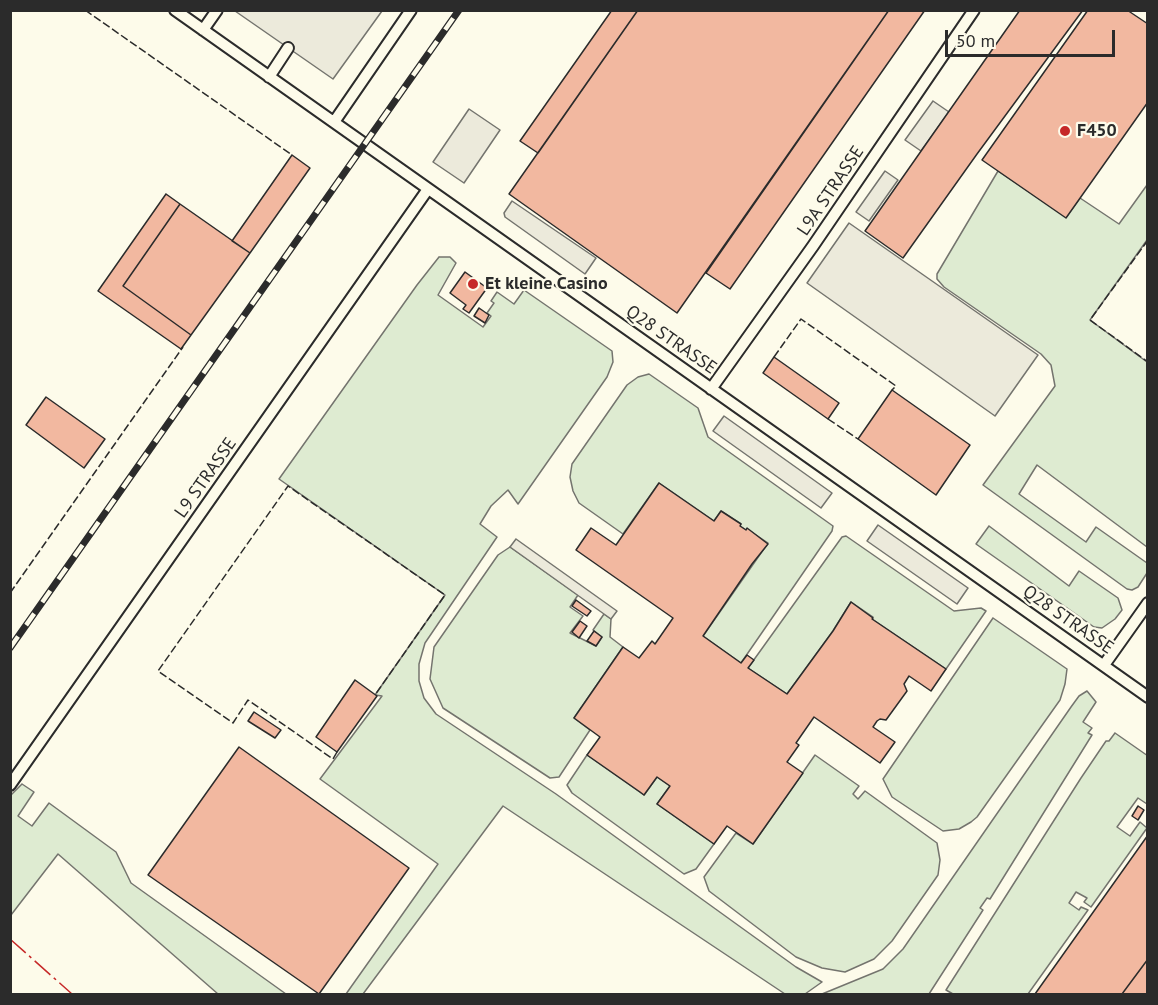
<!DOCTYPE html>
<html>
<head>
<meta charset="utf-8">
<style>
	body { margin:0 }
	#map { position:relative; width:1158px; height:1005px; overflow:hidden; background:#fdfbea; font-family:"PT Sans",sans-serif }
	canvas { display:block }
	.frame { position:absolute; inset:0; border:12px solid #2b2b2b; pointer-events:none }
	.scale { position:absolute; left:945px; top:30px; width:170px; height:27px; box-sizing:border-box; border:3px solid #2b2b2b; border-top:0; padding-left:8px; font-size:18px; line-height:21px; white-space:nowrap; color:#2b2b2b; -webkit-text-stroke:4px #fdfbea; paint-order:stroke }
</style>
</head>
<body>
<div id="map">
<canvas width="1158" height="1005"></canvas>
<div class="frame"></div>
<div class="scale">50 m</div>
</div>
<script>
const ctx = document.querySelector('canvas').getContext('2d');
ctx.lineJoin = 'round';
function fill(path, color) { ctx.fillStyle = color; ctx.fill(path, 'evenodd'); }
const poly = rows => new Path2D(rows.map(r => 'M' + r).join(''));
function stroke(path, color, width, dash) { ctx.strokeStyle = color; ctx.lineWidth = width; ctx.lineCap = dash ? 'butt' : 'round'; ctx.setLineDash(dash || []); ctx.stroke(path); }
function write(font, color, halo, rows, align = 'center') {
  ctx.font = font + ' "PT Sans",sans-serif'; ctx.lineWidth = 4.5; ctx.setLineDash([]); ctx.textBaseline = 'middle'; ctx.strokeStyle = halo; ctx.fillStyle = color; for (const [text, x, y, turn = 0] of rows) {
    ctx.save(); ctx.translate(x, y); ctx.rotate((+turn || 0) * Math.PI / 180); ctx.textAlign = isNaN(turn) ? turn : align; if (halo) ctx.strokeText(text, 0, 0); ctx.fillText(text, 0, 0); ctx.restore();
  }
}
const green = poly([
	[998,171,1066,217,1080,198,1119,224,1147,185,1147,240,1090,320,1147,362,1147,547,1037,465,1019,494,1086,542,1096,527,1147,563,1147,573,1138,587,1132,590,1127,589,983,485,1055,386,1051,365,1041,354,944,287,937,279,937,274,998,171],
	[439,257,450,257,456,263,438,295,483,327,491,316,487,313,494,303,491,301,497,292,514,304,524,290,612,351,613,362,607,377,518,504,508,490,491,506,480,524,497,537,425,643,419,664,419,681,424,698,436,714,556,794,796,967,822,982,805,994,785,994,503,806,363,994,346,994,438,864,320,779,382,696,375,695,445,595,279,479,417,285,439,257],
	[649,374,698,408,708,437,833,526,832,531,741,663,703,636,768,543,747,529,746,530,740,526,741,524,721,511,714,521,659,483,623,534,579,503,573,491,570,477,572,464,627,385,638,377,649,374],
	[989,526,1069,586,1079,571,1118,598,1122,610,1115,619,1102,628,1094,627,976,544,989,526],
	[846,536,954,611,981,608,986,611,946,669,872,619,873,617,851,602,833,631,787,694,748,668,842,537,846,536],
	[510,547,578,595,570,607,583,616,570,633,596,646,602,637,593,630,604,614,611,619,610,637,623,647,574,718,590,730,559,777,550,778,443,708,430,679,434,647,498,555,510,547],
	[993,618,1067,669,1065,684,1060,700,977,817,971,822,959,829,943,831,892,797,883,779,993,618],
	[1087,691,1096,702,1083,722,1092,728,1088,733,1092,735,990,899,987,898,980,908,983,910,929,994,822,994,883,969,903,949,1071,707,1079,696,1087,691],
	[1115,733,1148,756,1147,804,1138,798,1117,827,1130,836,1140,822,1147,828,1091,907,1084,902,1087,898,1076,892,1069,903,1079,910,1081,907,1088,910,1028,994,953,994,946,990,1081,778,1106,741,1109,741,1115,733],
	[587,755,644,795,657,777,670,786,657,804,714,844,696,869,684,874,572,793,567,785,587,755],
	[815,755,859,786,853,794,858,799,865,791,937,843,940,860,938,875,892,941,874,959,845,972,822,968,796,957,709,891,704,877,736,833,753,844,815,755],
	[22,784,34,792,18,816,32,826,49,803,116,852,131,883,286,994,218,994,58,854,11,915,11,795,22,784]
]);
const parking = poly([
	[235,11,382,11,333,79,235,11],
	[933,101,949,112,921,151,905,140,933,101],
	[469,109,500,130,464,183,433,162,469,109],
	[885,171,898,180,869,221,856,212,885,171],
	[512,201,596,258,585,274,505,217,504,213,512,201],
	[849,223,1038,355,995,416,807,283,849,223],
	[724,416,832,493,821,508,713,431,724,416],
	[878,525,968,588,957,604,867,541,878,525],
	[516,539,617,611,611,619,510,547,516,539]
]);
const building = poly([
	[612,10,638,10,538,153,520,141,612,10],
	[638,10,889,10,677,313,509,194,638,10],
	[889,10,925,10,730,289,706,273,889,10],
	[1020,10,1083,10,977,154,903,258,865,231,1020,10],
	[1088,10,1127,10,1148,24,1148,102,1066,218,982,160,1088,10],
	[292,155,310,168,250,253,232,241,292,155],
	[166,194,180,204,123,286,191,335,181,349,98,291,166,194],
	[180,204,250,253,191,335,123,286,180,204],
	[465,272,487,288,469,313,463,309,466,305,450,293,465,272],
	[479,308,489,315,485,323,474,316,479,308],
	[774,357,839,403,828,419,763,373,774,357],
	[892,390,970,445,936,495,858,439,892,390],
	[46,397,105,439,84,468,26,425,46,397],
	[659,483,714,521,721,511,741,524,740,526,746,530,747,528,768,544,752,564,703,636,741,663,747,655,754,660,748,668,787,694,833,631,851,602,873,618,872,619,946,669,931,691,909,676,904,684,907,691,886,720,880,719,877,721,873,727,895,742,880,763,814,717,796,743,799,745,787,762,803,773,753,844,727,826,714,844,657,804,670,786,657,777,644,795,640,792,587,755,600,737,574,718,623,647,639,658,652,641,655,644,673,618,576,550,591,528,616,545,659,483],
	[576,600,591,611,587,616,572,606,576,600],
	[580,621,587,626,579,638,572,632,580,621],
	[594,631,602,637,596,646,587,641,594,631],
	[355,680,377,696,337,752,316,737,355,680],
	[254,712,281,730,275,738,248,721,254,712],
	[239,747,409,868,319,994,148,875,239,747],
	[1138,806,1144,810,1138,820,1132,816,1138,806],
	[1148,835,1148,959,1122,994,1035,994,1148,835],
	[1148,959,1148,994,1122,994,1148,959]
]);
const lane = poly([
	[175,10,1148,697],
	[203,30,217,10],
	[269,77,288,48],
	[334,122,411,10],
	[711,389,813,246,974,10],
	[1104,665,1148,603],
	[10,785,428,189]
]);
const rail = poly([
	[10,648,459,10]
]);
const fence = poly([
	[85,10,292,155],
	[1148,240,1090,320,1148,362],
	[774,357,801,319,896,386,892,390],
	[828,419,858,439],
	[10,593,183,347],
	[337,752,333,759,248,700,233,723,158,671,288,486,445,595,375,695]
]);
const power = poly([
	[10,939,72,994]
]);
const markers = [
	[1065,131,6,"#c62828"],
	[473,284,6,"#c62828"]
];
const poiNames = [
	["F450",1077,131],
	["Et kleine Casino",485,284]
];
const streetNames = [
	["L9A STRASSE",831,191,-56],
	["Q28 STRASSE",671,340,35],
	["L9 STRASSE",206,478,-55],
	["Q28 STRASSE",1068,620,35]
];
fill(green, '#deebd1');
stroke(green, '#74746e', 1.5);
fill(parking, '#eceadb');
stroke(parking, '#74746e', 1.5);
fill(building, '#f2b8a0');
stroke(building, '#2b2b2b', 1.5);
stroke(lane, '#2b2b2b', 14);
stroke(lane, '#fdfbea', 10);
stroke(rail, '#2b2b2b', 7);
stroke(rail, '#fdfbea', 4.5, [14]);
stroke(fence, '#2b2b2b', 1.5, [8, 3]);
stroke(power, '#c62828', 1.5, [21, 4.5, 3, 4.5]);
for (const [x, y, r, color] of markers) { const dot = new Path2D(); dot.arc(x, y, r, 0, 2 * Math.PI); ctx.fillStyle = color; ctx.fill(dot); stroke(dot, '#fdfbea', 2); }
write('bold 18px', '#2b2b2b', '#fdfbea', poiNames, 'left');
write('18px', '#2b2b2b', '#fdfbea', streetNames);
</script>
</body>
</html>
